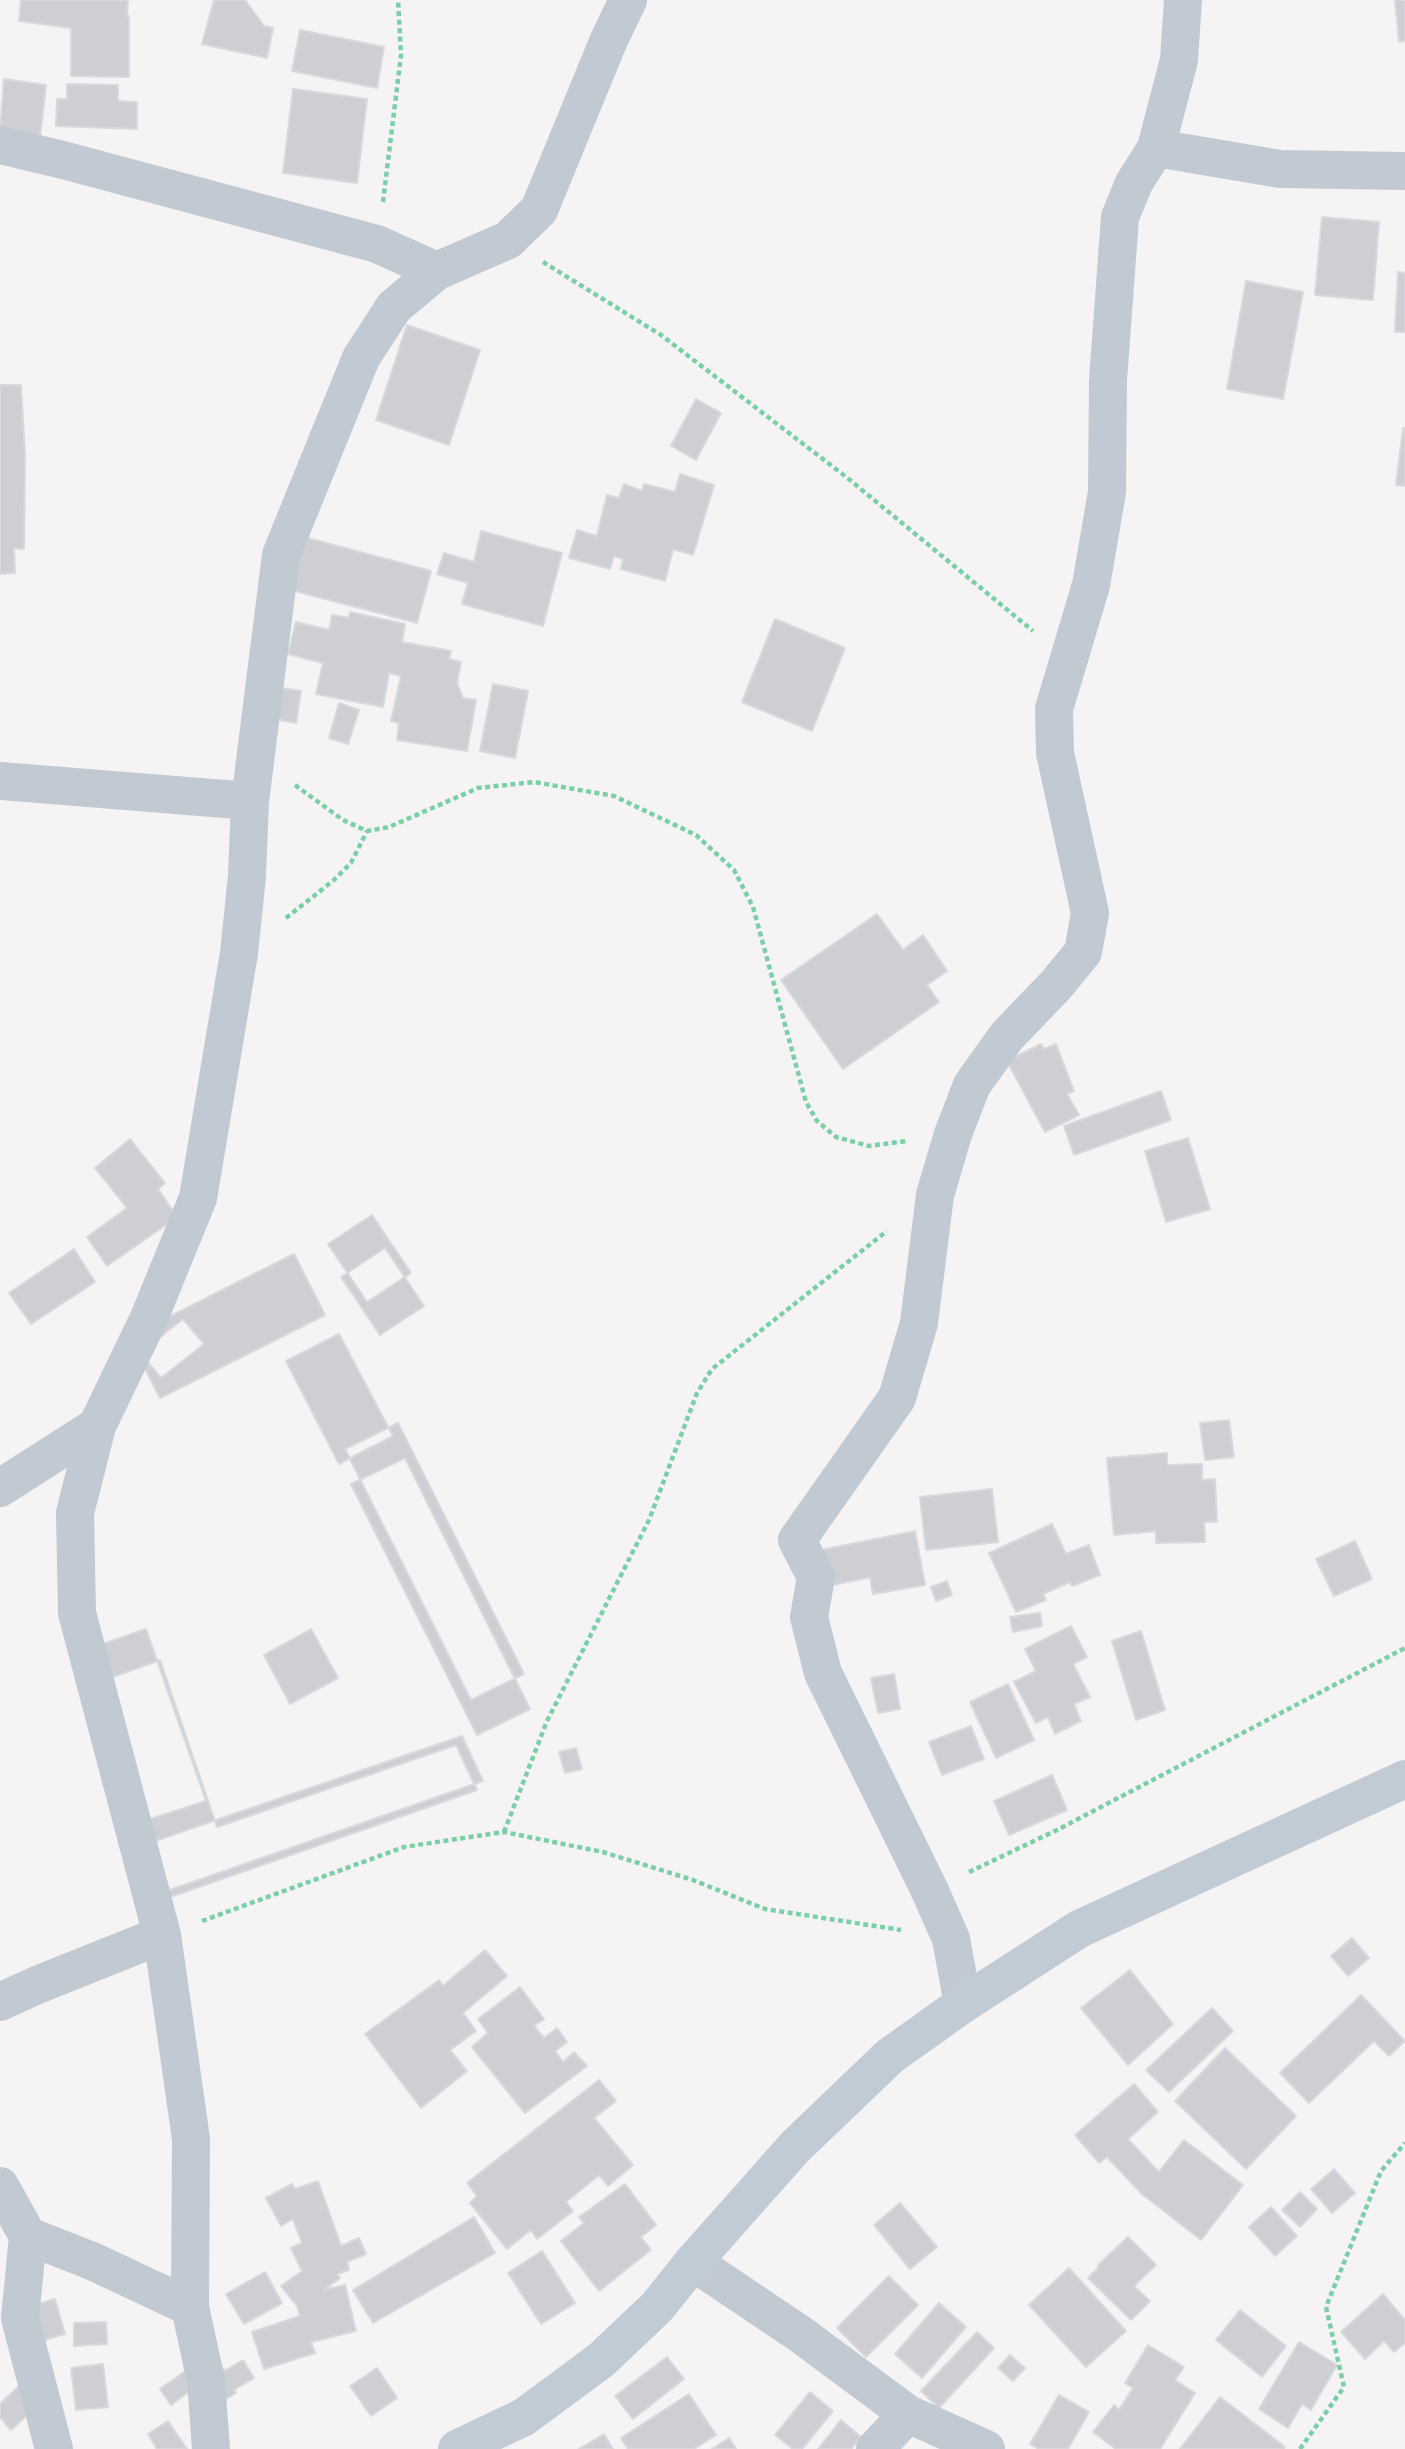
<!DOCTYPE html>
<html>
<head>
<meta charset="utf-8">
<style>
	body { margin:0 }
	canvas { display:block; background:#f5f3f3 }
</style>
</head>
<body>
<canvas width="1405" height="2449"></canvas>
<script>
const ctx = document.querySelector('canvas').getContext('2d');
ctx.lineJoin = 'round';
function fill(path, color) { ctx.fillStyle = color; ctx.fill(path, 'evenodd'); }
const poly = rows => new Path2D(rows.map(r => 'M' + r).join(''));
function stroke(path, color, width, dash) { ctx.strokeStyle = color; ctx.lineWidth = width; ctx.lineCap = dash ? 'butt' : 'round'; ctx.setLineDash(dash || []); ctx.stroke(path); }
const building = poly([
	[21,0,128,0,127,16,129,16,129,77,71,76,71,28,19,21,21,0],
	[214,0,245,0,264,26,273,28,267,58,202,44,214,0],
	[1395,0,1405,0,1405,41,1399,42,1395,0],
	[300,30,384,47,377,88,292,71,300,30],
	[4,79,46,85,40,137,0,132,4,79],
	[67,84,118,85,118,101,137,102,137,129,56,126,57,99,67,99,67,84],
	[293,89,367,99,357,183,283,173,293,89],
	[1322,217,1379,222,1373,300,1315,295,1322,217],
	[1398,272,1405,273,1405,332,1395,332,1398,272],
	[1246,281,1303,292,1283,399,1227,389,1246,281],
	[407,325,480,350,449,445,376,420,407,325],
	[0,385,21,385,25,456,24,549,14,548,15,573,0,574,0,385],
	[696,399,721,413,696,460,671,446,696,399],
	[1403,428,1405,428,1405,486,1396,485,1403,428],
	[680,474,714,485,693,555,673,549,665,581,621,569,623,559,614,556,610,569,569,558,577,530,597,536,607,495,619,498,624,484,642,491,644,484,675,492,680,474],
	[481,531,562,553,543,626,462,604,468,583,437,574,444,553,474,562,481,531],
	[304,537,431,571,417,623,291,590,304,537],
	[350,612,405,624,402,642,451,651,449,659,461,662,457,683,463,698,476,700,467,751,397,740,399,723,391,721,401,676,389,673,383,707,316,694,323,663,288,654,296,622,329,630,332,615,349,618,350,612],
	[775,619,845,648,812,731,742,702,775,619],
	[493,684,528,691,515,758,480,751,493,684],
	[275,687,301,691,296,723,269,718,275,687],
	[339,703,359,710,348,744,329,738,339,703],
	[877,914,903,950,923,935,947,971,927,985,939,1002,843,1069,781,980,877,914],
	[1041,1044,1044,1049,1056,1044,1074,1091,1067,1094,1079,1115,1045,1132,1007,1061,1041,1044],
	[1161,1091,1171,1120,1074,1155,1064,1126,1161,1091],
	[1188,1138,1210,1209,1166,1222,1145,1151,1188,1138],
	[130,1139,165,1183,158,1189,177,1217,107,1266,87,1237,127,1208,95,1168,130,1139],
	[372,1215,411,1273,367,1302,328,1244,372,1215],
	[385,1248,424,1306,380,1335,341,1277,385,1248],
	[74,1249,95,1282,31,1324,9,1293,74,1249],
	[294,1254,325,1315,160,1398,129,1337,294,1254],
	[183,1319,204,1344,161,1378,140,1353,183,1319],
	[339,1334,393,1436,339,1464,286,1361,339,1334],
	[1229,1420,1234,1457,1205,1460,1200,1423,1229,1420],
	[398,1423,524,1674,471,1700,345,1449,398,1423],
	[1167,1453,1167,1465,1202,1464,1202,1480,1215,1479,1217,1522,1204,1522,1205,1542,1156,1543,1156,1531,1114,1535,1107,1458,1167,1453],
	[405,1458,530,1709,477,1735,351,1484,405,1458],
	[992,1489,998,1542,926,1550,920,1497,992,1489],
	[1052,1524,1066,1554,1089,1545,1100,1575,1072,1586,1070,1582,1043,1594,1046,1600,1016,1612,989,1553,1052,1524],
	[915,1531,925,1585,873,1594,870,1577,829,1586,821,1550,915,1531],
	[1355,1541,1372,1579,1334,1596,1316,1559,1355,1541],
	[947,1581,952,1595,936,1601,931,1587,947,1581],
	[1040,1613,1042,1626,1013,1632,1010,1617,1040,1613],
	[1071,1626,1087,1657,1073,1664,1090,1697,1074,1704,1081,1721,1055,1734,1048,1717,1036,1723,1014,1682,1036,1671,1025,1649,1071,1626],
	[146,1629,206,1801,144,1821,88,1649,146,1629],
	[311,1629,338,1678,290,1704,264,1655,311,1629],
	[1141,1631,1165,1710,1136,1720,1112,1641,1141,1631],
	[160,1660,217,1827,456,1745,477,1790,159,1901,91,1685,160,1660],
	[894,1674,900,1709,878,1713,871,1678,894,1674],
	[1008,1684,1034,1740,996,1758,970,1702,1008,1684],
	[971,1726,984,1759,942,1775,929,1742,971,1726],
	[462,1736,483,1781,164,1892,149,1843,462,1736],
	[576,1748,582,1769,565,1773,559,1752,576,1748],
	[1052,1775,1067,1810,1009,1835,994,1801,1052,1775],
	[1352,1938,1369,1958,1348,1976,1331,1956,1352,1938],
	[485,1950,507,1976,463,2013,476,2031,450,2050,467,2071,421,2108,365,2034,439,1980,443,1986,485,1950],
	[1130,1970,1173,2024,1128,2065,1081,2008,1130,1970],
	[520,1987,544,2019,534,2026,544,2038,557,2028,567,2042,555,2051,563,2062,574,2052,587,2066,525,2113,472,2047,488,2033,478,2019,520,1987],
	[1361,1995,1405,2041,1389,2056,1374,2041,1309,2103,1280,2073,1361,1995],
	[1212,2008,1233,2031,1169,2092,1146,2070,1212,2008],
	[1225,2048,1296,2116,1246,2169,1175,2101,1225,2048],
	[599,2080,616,2101,594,2118,633,2165,608,2186,599,2175,566,2202,573,2211,537,2239,531,2230,507,2249,470,2203,477,2196,467,2183,599,2080],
	[1134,2084,1158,2112,1128,2139,1159,2172,1184,2140,1243,2185,1201,2240,1142,2194,1107,2157,1099,2163,1075,2135,1134,2084],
	[1334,2169,1355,2193,1332,2213,1311,2189,1334,2169],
	[318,2181,341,2246,359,2238,366,2254,347,2262,349,2270,337,2274,340,2278,324,2290,345,2285,356,2331,311,2342,315,2353,264,2369,252,2332,300,2316,297,2306,281,2286,302,2271,291,2248,302,2243,293,2219,281,2226,266,2198,292,2184,295,2189,318,2181],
	[625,2184,656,2225,641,2237,651,2250,599,2291,561,2241,584,2223,579,2217,625,2184],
	[1300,2192,1317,2209,1300,2227,1282,2210,1300,2192],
	[900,2203,937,2247,910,2269,874,2225,900,2203],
	[1271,2207,1297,2236,1275,2256,1249,2227,1271,2207],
	[474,2217,495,2253,373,2323,353,2290,474,2217],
	[1128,2237,1156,2265,1134,2286,1150,2301,1131,2320,1088,2278,1099,2267,1098,2265,1128,2237],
	[542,2251,575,2303,541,2324,508,2273,542,2251],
	[1069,2268,1126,2331,1086,2367,1029,2305,1069,2268],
	[265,2272,282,2303,244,2324,226,2294,265,2272],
	[889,2276,918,2305,866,2357,837,2328,889,2276],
	[1383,2294,1405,2320,1405,2343,1394,2352,1384,2341,1365,2359,1341,2332,1383,2294],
	[55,2299,65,2334,38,2342,28,2307,55,2299],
	[939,2303,966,2327,922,2378,895,2354,939,2303],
	[1240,2310,1286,2346,1262,2377,1216,2340,1240,2310],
	[106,2322,107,2344,74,2346,74,2323,106,2322],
	[977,2332,994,2348,939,2408,921,2391,977,2332],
	[1299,2342,1337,2365,1311,2410,1302,2404,1288,2428,1259,2409,1299,2342],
	[1148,2345,1184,2367,1175,2380,1195,2393,1160,2449,1116,2449,1093,2432,1114,2405,1119,2410,1133,2388,1125,2383,1148,2345],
	[1010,2355,1025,2368,1013,2381,998,2368,1010,2355],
	[667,2357,684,2379,633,2419,615,2396,667,2357],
	[219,2360,224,2371,243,2360,254,2378,234,2390,236,2393,214,2406,219,2360],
	[103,2364,108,2407,76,2410,71,2368,103,2364],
	[377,2368,397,2398,371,2416,350,2386,377,2368],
	[188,2369,199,2384,171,2405,160,2389,188,2369],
	[18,2387,36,2407,11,2430,0,2417,0,2404,18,2387],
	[810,2392,833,2411,802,2449,793,2449,775,2435,810,2392],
	[689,2394,716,2435,694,2449,628,2449,621,2438,689,2394],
	[1059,2395,1089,2412,1068,2449,1039,2449,1030,2444,1059,2395],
	[1220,2397,1285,2447,1283,2449,1180,2449,1220,2397],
	[841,2420,861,2437,851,2449,818,2449,841,2420],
	[168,2421,187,2449,157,2449,148,2434,168,2421],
	[604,2434,613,2449,579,2449,604,2434],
	[729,2438,736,2449,712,2449,729,2438]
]);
const path = poly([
	[383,202,401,55,398,0],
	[543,262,661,335,845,476,1033,631],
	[295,785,343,820,367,831,389,827,478,788,534,782,614,796,696,835,734,870,753,907,806,1102,817,1121,836,1137,869,1146,907,1141],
	[286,918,334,880,351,863,367,831],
	[504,1832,547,1721,649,1520,697,1393,712,1369,887,1231],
	[969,1872,1057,1830,1405,1648],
	[202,1921,404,1847,504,1832,603,1852,693,1880,765,1909,901,1930],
	[1300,2449,1344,2387,1326,2307,1381,2171,1405,2143]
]);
const street = poly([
	[0,145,63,160,377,244,437,271],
	[1156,148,1280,169,1405,171],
	[0,781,250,801],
	[0,1488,97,1426],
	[0,2002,37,1985,162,1935],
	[963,2004,951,1939,930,1891,823,1673,809,1617,816,1577,797,1540,897,1398,919,1323,935,1195,953,1134,972,1085,1007,1036,1056,985,1083,952,1090,913,1055,753,1054,709,1091,585,1107,492,1108,380,1120,217,1134,183,1156,148,1179,60,1183,0],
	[0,2186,28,2236,20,2318,54,2449],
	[28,2236,92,2261,190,2307],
	[693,2262,800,2334,908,2414,986,2449],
	[211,2449,206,2381,190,2307,191,2139,162,1935,77,1613,75,1513,97,1426,149,1318,198,1198,239,953,247,876,250,801,281,555,361,358,394,307,437,271,508,240,539,210,608,42,628,0],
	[875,2449,908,2414]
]);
const secondary = poly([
	[457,2449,524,2417,601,2360,657,2307,693,2262,795,2147,890,2056,963,2004,1079,1929,1405,1779]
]);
fill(building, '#cdcfd5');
stroke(building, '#d7d9de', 2);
stroke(path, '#7ad0a6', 4.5, [5, 3.5]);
stroke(street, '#c1cad2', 38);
stroke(secondary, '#c1cbd6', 38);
</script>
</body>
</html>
